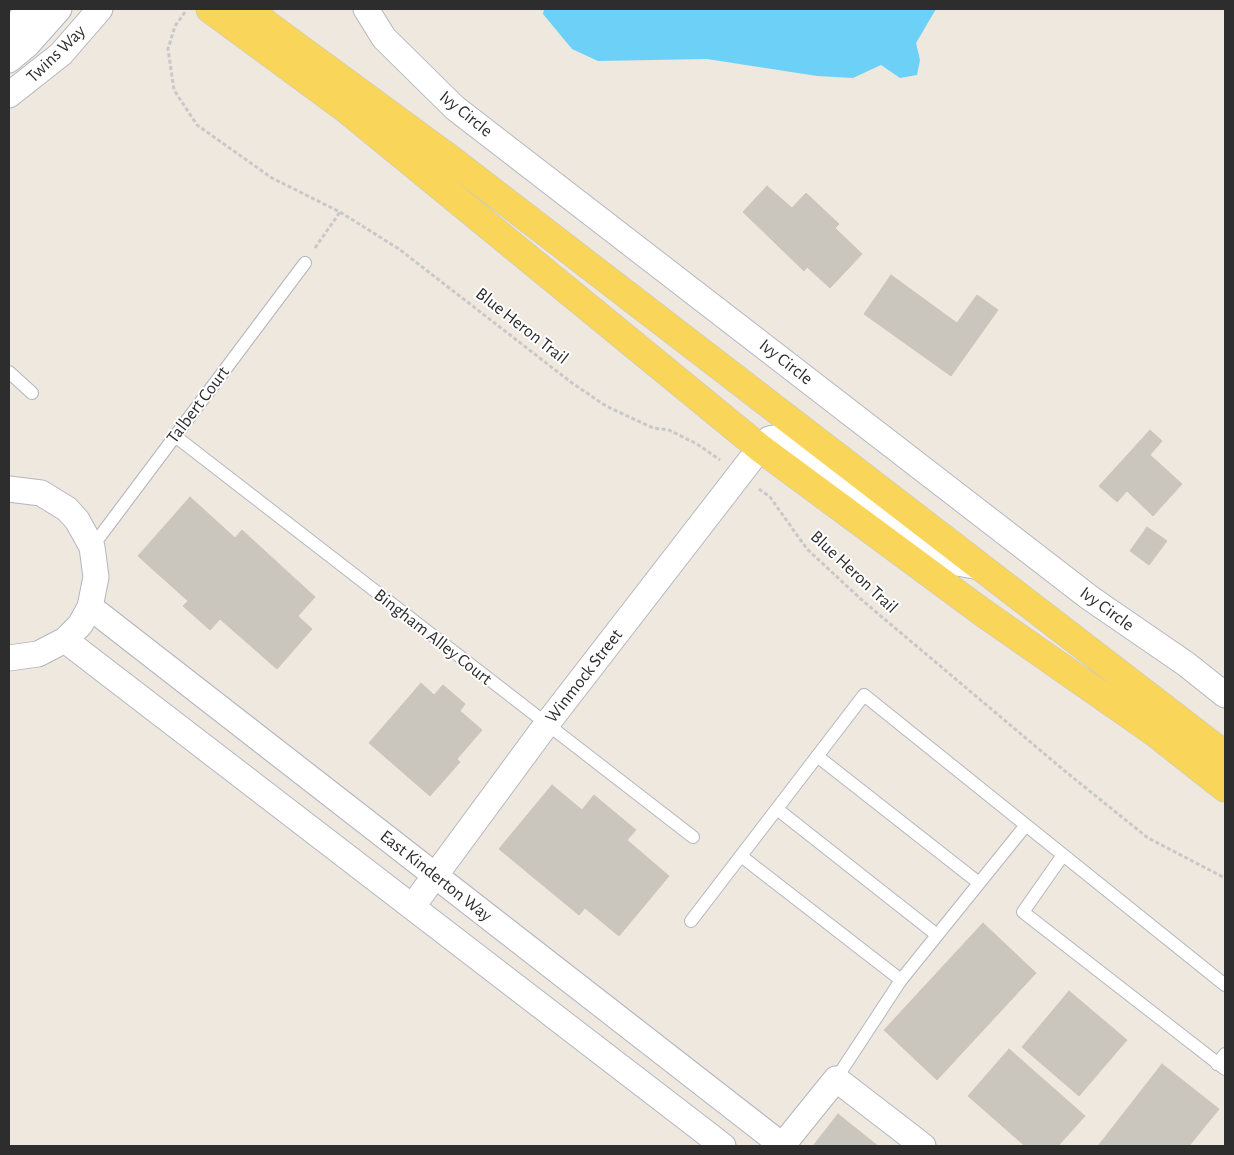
<!DOCTYPE html>
<html>
<head>
<meta charset="utf-8">
<style>
	body { margin:0 }
	#map { position:relative; width:1234px; height:1155px; overflow:hidden; background:#efe8df; font-family:"Alegreya Sans",sans-serif }
	canvas { display:block }
	.frame { position:absolute; inset:0; border:10px solid #2d2d2d; pointer-events:none }
</style>
</head>
<body>
<div id="map">
<canvas width="1234" height="1155"></canvas>
<div class="frame"></div>
</div>
<script>
const ctx = document.querySelector('canvas').getContext('2d');
ctx.lineJoin = 'round';
function fill(path, color) { ctx.fillStyle = color; ctx.fill(path, 'evenodd'); }
const poly = rows => new Path2D(rows.map(r => 'M' + r).join(''));
function stroke(path, color, width, dash) { ctx.strokeStyle = color; ctx.lineWidth = width; ctx.lineCap = dash ? 'butt' : 'round'; ctx.setLineDash(dash || []); ctx.stroke(path); }
function write(font, color, halo, rows, align = 'center') {
  ctx.font = font + ' "Alegreya Sans",sans-serif'; ctx.lineWidth = 4; ctx.setLineDash([]); ctx.textBaseline = 'middle'; ctx.strokeStyle = halo; ctx.fillStyle = color; for (const [text, x, y, turn = 0] of rows) {
    ctx.save(); ctx.translate(x, y); ctx.rotate((+turn || 0) * Math.PI / 180); ctx.textAlign = isNaN(turn) ? turn : align; if (halo) ctx.strokeText(text, 0, 0); ctx.fillText(text, 0, 0); ctx.restore();
  }
}
const water = poly([
	[544,9,936,9,916,43,920,60,917,75,900,78,881,65,853,78,817,76,707,59,598,61,572,49,543,14]
]);
const building = poly([
	[767,186,792,208,806,193,839,224,835,228,862,254,830,288,807,267,804,271,743,212,767,186],
	[891,275,957,323,977,295,998,310,951,376,864,314,891,275],
	[1150,430,1162,441,1150,455,1182,484,1153,516,1127,491,1117,502,1099,486,1150,430],
	[190,497,235,538,242,530,315,597,298,616,312,629,277,669,220,619,210,630,183,606,188,601,138,556,190,497],
	[1147,527,1167,541,1149,565,1130,551,1147,527],
	[421,683,434,695,443,685,465,704,460,711,482,730,457,759,460,762,430,796,369,743,421,683],
	[552,785,582,810,594,795,636,830,627,840,669,876,619,936,585,908,579,915,499,849,552,785],
	[983,923,1036,973,937,1080,884,1030,983,923],
	[1069,991,1127,1040,1079,1096,1022,1047,1069,991],
	[1009,1049,1085,1116,1058,1146,1025,1146,968,1096,1009,1049],
	[1162,1064,1219,1109,1189,1146,1098,1146,1162,1064],
	[838,1114,878,1146,813,1146,838,1114]
]);
const path = poly([
	[185,12,175,26,168,49,174,90,197,125,272,178,340,212,399,249,572,383,606,406,653,428,669,430,697,444,720,460],
	[315,248,340,212],
	[759,489,770,497,807,549,863,601,1066,772,1148,838,1225,878]
]);
const service = poly([
	[9,372,32,393],
	[175,436,693,837],
	[92,547,305,263],
	[817,756,979,883],
	[777,809,937,935],
	[1063,855,1023,912,1225,1069],
	[741,856,901,980,1026,825],
	[691,921,864,695,1225,985],
	[1217,1064,1225,1054],
	[836,1079,901,980]
]);
const minor = poly([
	[366,9,384,38,455,108,1090,598,1186,664,1225,695],
	[9,32,30,9],
	[9,60,27,45,59,9],
	[9,95,61,54,100,9],
	[9,489,41,493,67,509,77,520,92,547,96,577,90,607,80,625,65,640,38,654,9,658],
	[90,607,783,1146],
	[65,640,723,1146],
	[412,907,546,725,760,448,769,439,774,438,791,448,940,556,957,563,980,567],
	[782,1146,836,1079,923,1146]
]);
const primary = poly([
	[210,9,346,109,760,448,982,612,1154,732,1225,788],
	[249,9,269,26,453,161,1225,755]
]);
const streetNames = [
	["Twins Way",56,54,-44],
	["Ivy Circle",466,114,39],
	["Blue Heron Trail",522,326,38],
	["Ivy Circle",786,362,38],
	["Talbert Court",198,405,-53],
	["Blue Heron Trail",854,572,43],
	["Ivy Circle",1107,609,36],
	["Bingham Alley Court",433,637,38],
	["Winmock Street",584,676,-52],
	["East Kinderton Way",436,876,38]
];
fill(water, '#6dd0f6');
fill(building, '#cbc6bd');
stroke(building, '#cbc5b8', 1);
stroke(service, '#b3b5c1', 14);
stroke(minor, '#b3b5c1', 27);
stroke(primary, '#c8c8c8', 29);
stroke(path, '#c8c8c8', 3, [4, 2.5]);
stroke(service, '#fff', 12);
stroke(minor, '#fff', 25);
stroke(primary, '#f9d55a', 28);
write('18px', '#2d2d2d', '#fff', streetNames);
</script>
</body>
</html>
